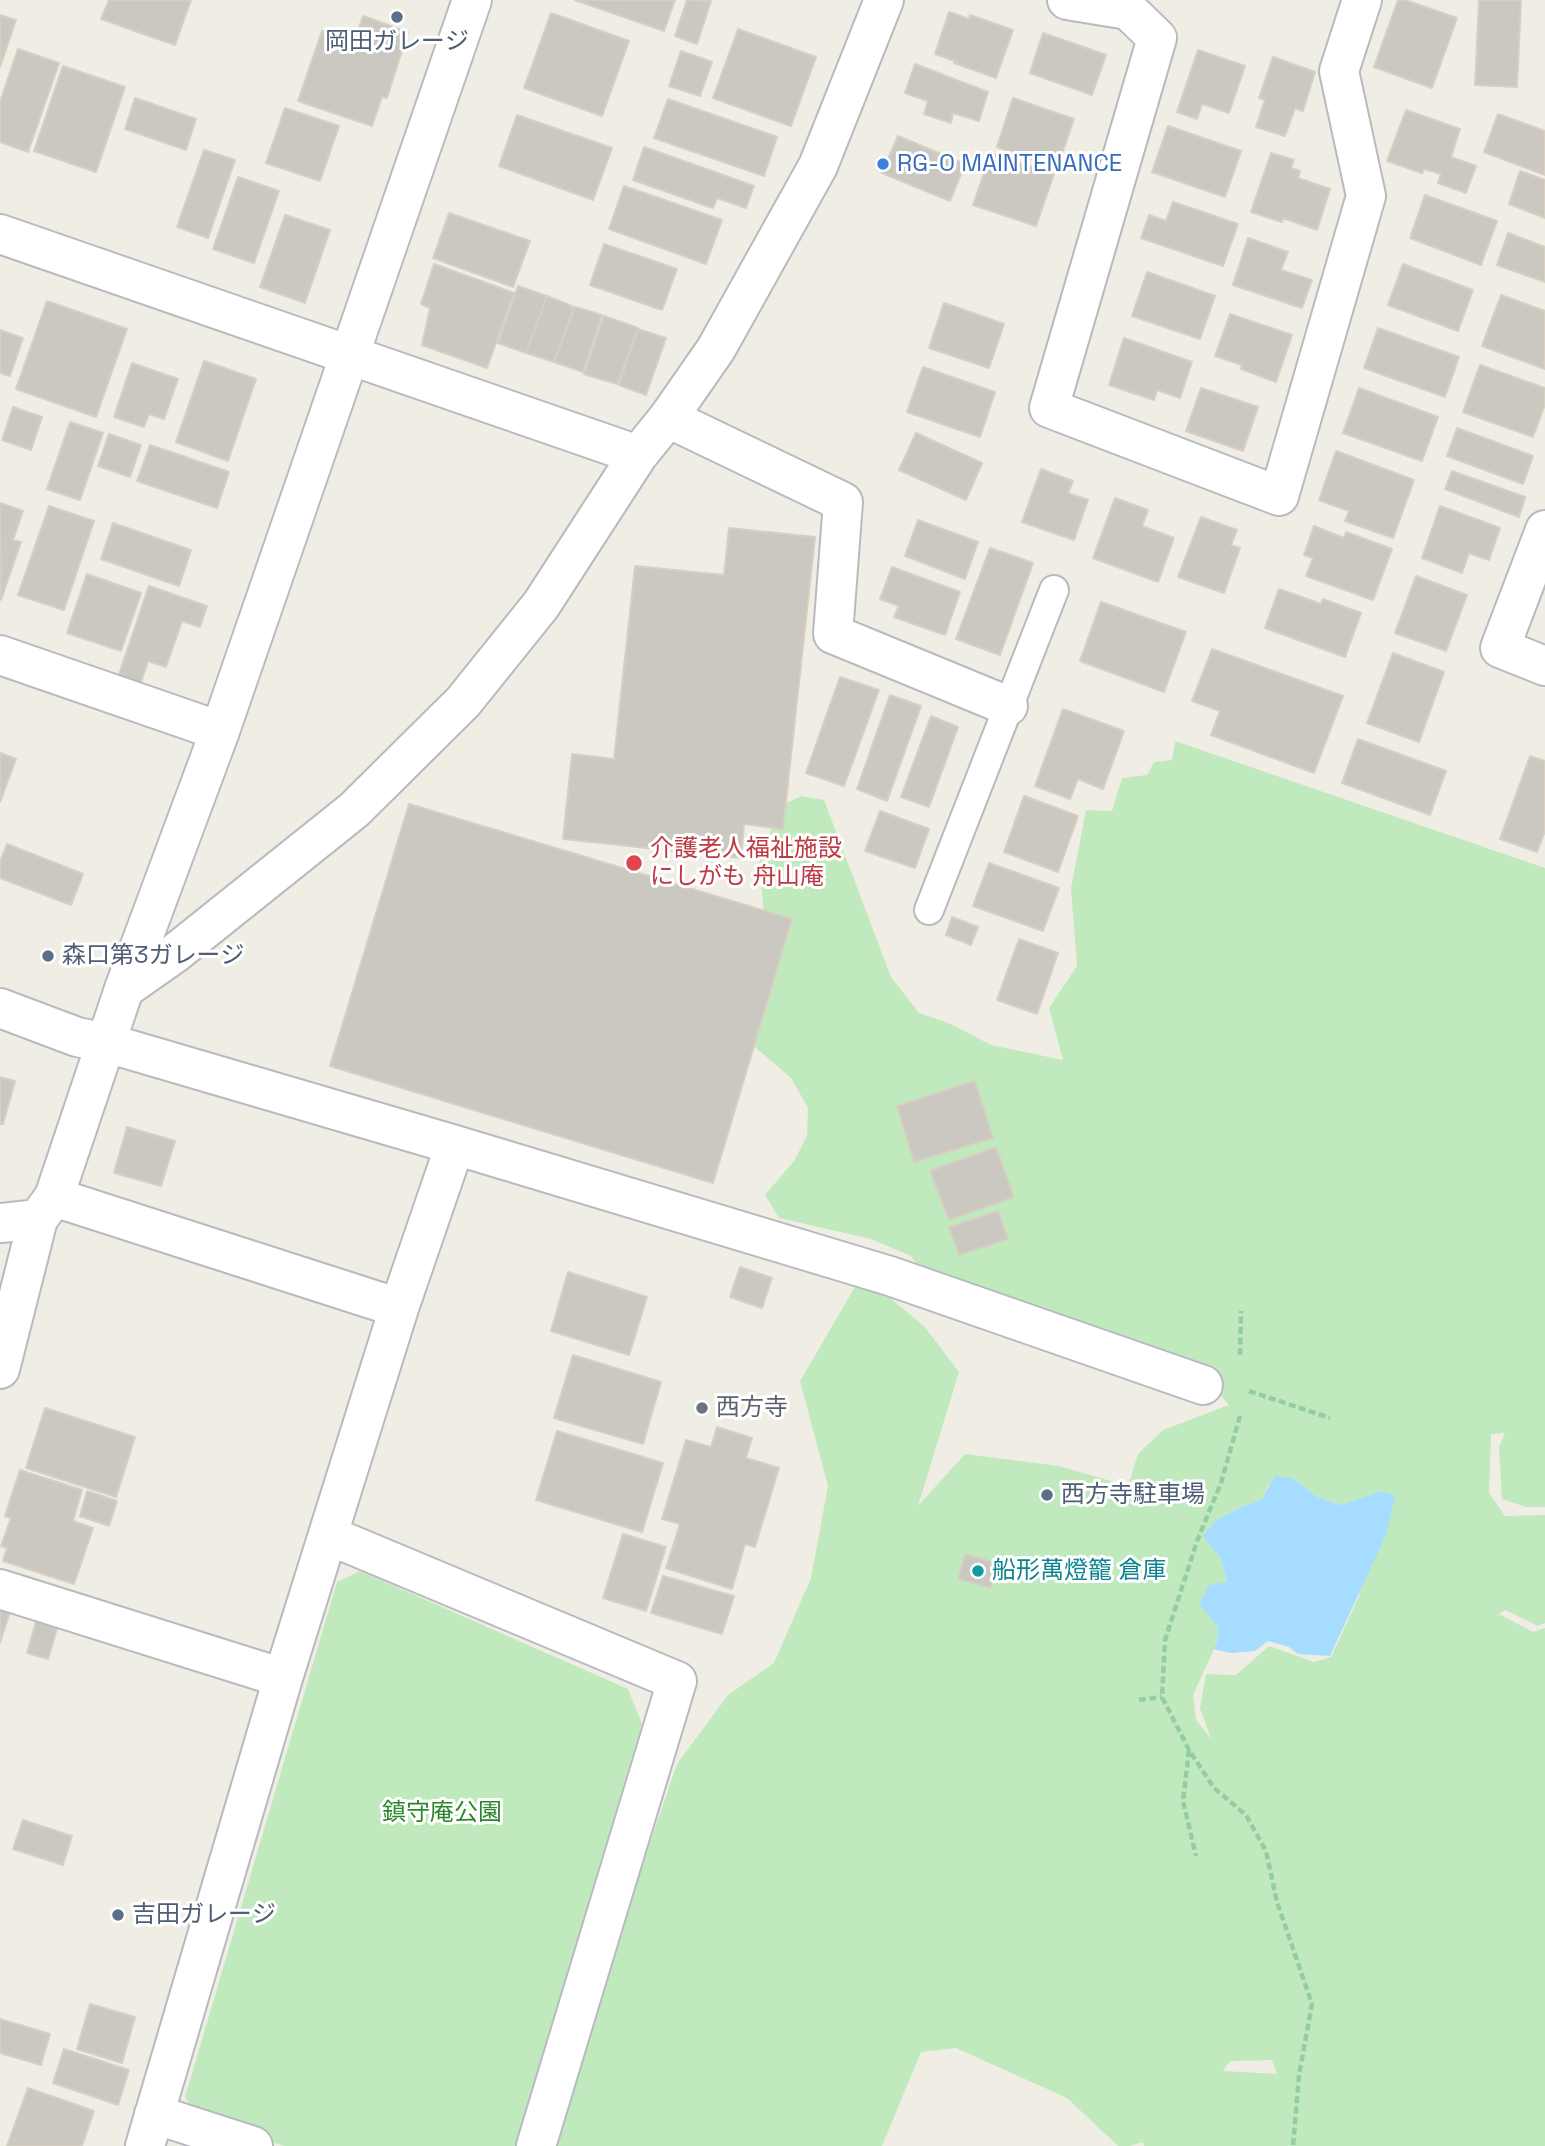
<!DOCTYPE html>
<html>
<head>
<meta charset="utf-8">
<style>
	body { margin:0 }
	canvas { display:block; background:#f0ede4 }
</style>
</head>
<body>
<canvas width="1545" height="2146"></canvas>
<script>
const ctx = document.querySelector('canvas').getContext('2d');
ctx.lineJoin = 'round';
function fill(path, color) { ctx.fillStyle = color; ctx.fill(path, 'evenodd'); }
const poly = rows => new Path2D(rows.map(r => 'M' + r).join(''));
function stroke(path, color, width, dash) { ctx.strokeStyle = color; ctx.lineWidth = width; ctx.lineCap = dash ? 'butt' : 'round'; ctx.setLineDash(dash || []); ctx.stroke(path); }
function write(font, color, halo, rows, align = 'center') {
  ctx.font = font + ' "Space Grotesk","Noto Sans JP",sans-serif'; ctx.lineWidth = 6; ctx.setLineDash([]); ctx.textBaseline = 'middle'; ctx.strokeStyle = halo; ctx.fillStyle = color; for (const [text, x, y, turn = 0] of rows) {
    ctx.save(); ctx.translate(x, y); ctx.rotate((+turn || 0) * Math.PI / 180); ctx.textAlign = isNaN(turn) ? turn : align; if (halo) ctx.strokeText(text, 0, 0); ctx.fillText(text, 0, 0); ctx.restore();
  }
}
const green = poly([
	[1175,741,1545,868,1545,1507,1526,1507,1502,1499,1499,1447,1505,1433,1491,1434,1489,1493,1505,1516,1545,1515,1545,1623,1538,1626,1505,1610,1499,1614,1533,1632,1545,1628,1545,2146,1144,2146,1143,2142,1129,2146,1118,2146,1067,2098,956,2048,921,2052,882,2146,555,2146,588,2024,677,1764,728,1695,774,1663,811,1578,828,1486,800,1381,862,1275,924,1326,959,1372,918,1506,965,1454,1059,1466,1128,1486,1138,1454,1163,1430,1229,1405,1207,1380,936,1293,911,1256,871,1239,779,1218,765,1195,794,1161,807,1136,808,1108,791,1078,735,1030,766,939,759,858,781,806,801,796,824,800,891,977,919,1013,951,1024,991,1045,1063,1060,1049,1008,1077,966,1071,888,1086,810,1112,811,1122,778,1147,775,1154,762,1172,760],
	[1293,1478,1317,1497,1341,1505,1381,1491,1359,1596,1331,1657,1314,1662,1269,1646,1236,1675,1206,1674,1200,1708,1211,1739,1196,1720,1193,1695,1217,1643,1218,1627,1199,1604,1227,1583,1220,1557,1204,1536,1216,1520,1241,1507,1261,1500,1268,1486],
	[1272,2060,1277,2074,1223,2071,1230,2061],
	[360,1571,628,1689,642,1724,515,2146,285,2146,200,2121,185,2097,337,1582]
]);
const water = poly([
	[1275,1476,1293,1478,1317,1497,1341,1505,1381,1491,1395,1496,1386,1535,1330,1656,1298,1654,1289,1647,1268,1641,1255,1651,1231,1653,1213,1649,1217,1643,1218,1627,1199,1604,1209,1585,1227,1582,1220,1557,1203,1536,1216,1520,1241,1507,1261,1500]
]);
const building = poly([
	[109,0,191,0,175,45,101,19,109,0],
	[575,0,675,0,664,31,575,0],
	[687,0,711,1,697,44,675,36,687,0],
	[1398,0,1405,0,1457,18,1432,88,1374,67,1398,0],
	[1479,0,1521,0,1517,87,1475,85,1479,0],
	[949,12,969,19,970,15,1013,30,996,78,954,63,955,61,935,54,949,12],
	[551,13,629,41,602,116,524,88,551,13],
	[0,15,16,20,0,67,0,15],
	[363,16,408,32,387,98,382,97,372,126,298,101,322,31,354,42,363,16],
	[738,29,816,57,791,126,713,98,738,29],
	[1043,33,1106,55,1092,95,1030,73,1043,33],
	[18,49,59,63,28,152,0,142,0,102,18,49],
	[1198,50,1245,66,1229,113,1202,104,1197,119,1177,112,1198,50],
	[681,51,712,62,700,96,669,86,681,51],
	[1273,57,1315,72,1303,111,1295,108,1285,136,1256,127,1265,100,1259,98,1273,57],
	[915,64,988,92,979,121,953,113,951,123,924,114,928,101,905,93,915,64],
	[63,66,125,87,96,172,34,151,63,66],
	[135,98,196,119,186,150,125,129,135,98],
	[1013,98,1074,119,1057,168,997,147,1013,98],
	[668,99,777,137,764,176,654,138,668,99],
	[285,108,339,126,320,181,266,163,285,108],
	[1406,110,1460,129,1451,157,1476,166,1466,193,1438,183,1441,174,1424,169,1422,173,1387,161,1406,110],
	[1498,114,1545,131,1545,175,1484,152,1498,114],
	[517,115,612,148,593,200,499,166,517,115],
	[1168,126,1241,151,1225,197,1152,172,1168,126],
	[898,136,965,164,950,201,882,173,898,136],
	[644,147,754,186,746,208,717,198,713,208,633,180,644,147],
	[204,150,235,160,208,238,177,227,204,150],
	[991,153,1054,174,1036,226,973,205,991,153],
	[1271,153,1294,160,1291,168,1300,171,1298,178,1330,189,1317,230,1283,218,1282,222,1251,212,1271,153],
	[1520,171,1545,180,1545,218,1509,204,1520,171],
	[238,177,279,191,254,263,213,249,238,177],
	[624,186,722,220,706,264,609,229,624,186],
	[1425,195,1497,221,1481,265,1410,238,1425,195],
	[1173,202,1238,224,1223,266,1141,238,1149,215,1166,221,1173,202],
	[449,213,530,241,513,287,433,258,449,213],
	[285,215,330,230,305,303,260,287,285,215],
	[1508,233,1545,247,1545,282,1497,265,1508,233],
	[1248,238,1288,252,1281,270,1312,280,1302,308,1233,285,1248,238],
	[604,244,677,269,662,310,590,285,604,244],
	[434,264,514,293,487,368,422,345,430,308,421,304,434,264],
	[1403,264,1473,290,1458,331,1388,305,1403,264],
	[1147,272,1215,296,1200,339,1132,316,1147,272],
	[518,286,547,296,526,353,498,343,518,286],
	[1501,295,1545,311,1545,369,1482,346,1501,295],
	[547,296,574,307,554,362,526,353,547,296],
	[47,301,127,329,96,417,16,389,47,301],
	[944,303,1004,324,989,368,929,348,944,303],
	[575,307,602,315,583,372,554,362,575,307],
	[1230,314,1292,335,1276,382,1241,369,1242,365,1215,356,1230,314],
	[604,316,638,328,617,384,584,374,604,316],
	[1378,328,1459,357,1445,397,1364,368,1378,328],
	[638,329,666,338,646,395,619,385,638,329],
	[0,330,23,338,10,376,0,373,0,330],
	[1124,338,1192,362,1180,398,1157,390,1154,400,1109,385,1124,338],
	[204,361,256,379,228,461,176,442,204,361],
	[132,363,178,379,164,419,149,414,144,427,114,417,132,363],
	[1480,365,1545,388,1545,404,1533,437,1463,412,1480,365],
	[923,367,995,392,980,437,907,412,923,367],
	[1201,388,1258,407,1243,451,1186,431,1201,388],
	[1359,388,1438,417,1422,461,1343,433,1359,388],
	[13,407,42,417,31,450,2,440,13,407],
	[70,422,103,433,80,500,47,489,70,422],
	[1457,428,1533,456,1523,484,1447,456,1457,428],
	[916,433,982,463,966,500,899,470,916,433],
	[109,434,141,445,130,477,98,466,109,434],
	[150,445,229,472,217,508,137,481,150,445],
	[1336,451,1414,480,1393,538,1345,521,1349,511,1319,500,1336,451],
	[1041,469,1073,481,1068,493,1088,500,1074,540,1022,522,1041,469],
	[1452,471,1525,497,1519,517,1445,489,1452,471],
	[1115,498,1148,510,1142,526,1174,538,1158,582,1093,558,1115,498],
	[0,503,23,511,13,540,21,542,1,600,0,503],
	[49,506,94,521,64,610,18,595,49,506],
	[1440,506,1500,528,1489,560,1469,553,1462,573,1422,558,1440,506],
	[1201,517,1237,530,1231,545,1240,548,1224,593,1178,577,1201,517],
	[918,520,978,542,965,579,905,556,918,520],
	[113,523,191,550,179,586,101,559,113,523],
	[1314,526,1344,538,1346,532,1392,549,1373,600,1306,576,1313,558,1304,555,1314,526],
	[729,528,815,537,783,829,744,824,741,858,563,839,572,754,614,759,635,566,724,575,729,528],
	[990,548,1033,563,1000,655,956,639,990,548],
	[892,567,960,592,945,635,894,617,899,606,880,599,892,567],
	[87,574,141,593,121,651,67,633,87,574],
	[1416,576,1467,595,1446,651,1395,633,1416,576],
	[149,586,207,606,200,627,182,621,166,667,148,661,139,688,117,680,149,586],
	[1279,589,1321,604,1323,599,1361,613,1345,657,1265,628,1279,589],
	[1101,602,1186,632,1164,692,1080,661,1101,602],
	[1212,649,1343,696,1314,773,1211,735,1220,711,1192,701,1212,649],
	[1393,653,1444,672,1419,742,1367,723,1393,653],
	[840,677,879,690,844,786,806,773,840,677],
	[890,695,921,706,887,801,857,789,890,695],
	[1063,709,1124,731,1103,789,1078,779,1070,799,1035,786,1063,709],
	[931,716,958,727,929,807,901,797,931,716],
	[1358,739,1446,771,1430,815,1342,783,1358,739],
	[0,753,16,759,0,802,0,753],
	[1530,756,1545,761,1545,831,1537,852,1500,839,1530,756],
	[1024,796,1078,816,1058,872,1004,852,1024,796],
	[409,804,792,919,713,1183,330,1066,409,804],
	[880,811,929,829,915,868,865,851,880,811],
	[7,844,83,874,71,905,0,878,0,862,7,844],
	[989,863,1059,888,1043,931,973,906,989,863],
	[952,917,978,927,971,945,946,935,952,917],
	[1019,939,1058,953,1037,1014,997,1000,1019,939],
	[0,1077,15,1081,3,1124,0,1124,0,1077],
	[975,1081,993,1138,914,1162,897,1106,975,1081],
	[127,1127,175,1141,161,1186,114,1173,127,1127],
	[996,1147,1014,1197,949,1220,930,1171,996,1147],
	[998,1211,1008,1239,959,1255,949,1227,998,1211],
	[740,1267,772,1278,762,1308,730,1297,740,1267],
	[568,1272,647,1297,629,1355,551,1331,568,1272],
	[573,1355,661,1382,643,1444,554,1418,573,1355],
	[45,1408,135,1437,116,1497,26,1468,45,1408],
	[717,1427,752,1438,746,1458,779,1468,755,1547,745,1544,732,1589,666,1568,680,1524,662,1519,686,1440,711,1447,717,1427],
	[557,1431,663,1463,642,1532,536,1500,557,1431],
	[20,1470,82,1490,73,1521,93,1528,74,1584,3,1561,7,1548,1,1546,11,1518,5,1516,20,1470],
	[87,1491,117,1501,109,1526,80,1516,87,1491],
	[623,1534,666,1547,646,1611,603,1598,623,1534],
	[965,1554,998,1563,991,1588,958,1579,965,1554],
	[663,1576,734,1596,722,1634,651,1613,663,1576],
	[0,1602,12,1605,0,1643,0,1602],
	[38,1615,59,1622,48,1659,27,1653,38,1615],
	[23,1820,72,1836,63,1865,13,1849,23,1820],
	[90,2004,135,2017,122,2063,77,2049,90,2004],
	[0,2019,50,2034,41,2065,0,2053,0,2019],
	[64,2049,129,2070,118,2105,53,2083,64,2049],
	[28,2088,94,2111,82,2146,7,2146,28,2088]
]);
const path = poly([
	[1240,1355,1241,1311],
	[1249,1391,1330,1418],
	[1240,1416,1221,1483,1197,1541,1165,1640,1162,1697,1189,1750,1214,1788,1246,1815,1266,1851,1277,1902,1312,2004,1299,2075,1293,2146],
	[1139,1700,1162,1697],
	[1189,1750,1183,1801,1196,1856]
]);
const lane = poly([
	[929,910,1054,590]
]);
const street = poly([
	[1067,0,1128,10,1157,38,1049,408,1279,496,1366,196,1339,71,1362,0],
	[0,234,638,455],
	[668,418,843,502,833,634,1008,706],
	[1545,530,1500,648,1545,666],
	[0,655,220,731],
	[124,989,174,954,354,810,463,702,541,605,638,455,668,418,716,349,818,166,884,0],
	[0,1008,77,1037,107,1043,455,1145,890,1276,1203,1385],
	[54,1197,399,1308],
	[0,1369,38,1219],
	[328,1535,677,1681,536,2146],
	[0,1589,283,1678],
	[154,2114,253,2146],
	[145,2146,283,1678,399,1308,455,1145]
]);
const secondary = poly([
	[0,1223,38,1219,54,1197,124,989,220,731,472,0]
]);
const markers = [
	[397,17,7,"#5c6f8a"],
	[883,164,7,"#3f7fe0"],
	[634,863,9,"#e0444e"],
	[48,956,7,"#5c6f8a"],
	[702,1408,7,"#6b7280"],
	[1047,1495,7,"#5c6f8a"],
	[978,1571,7,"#0f9aa8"],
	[118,1915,7,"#5c6f8a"]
];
const serviceNames = [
	["岡田ガレージ",397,42,"center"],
	["森口第3ガレージ",62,956],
	["西方寺駐車場",1061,1495],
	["吉田ガレージ",132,1915]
];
const shopNames = [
	["RG-O MAINTENANCE",897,164]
];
const healthNames = [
	["介護老人福祉施設",650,849],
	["にしがも 舟山庵",650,877]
];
const worshipNames = [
	["西方寺",716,1408]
];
const cultureNames = [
	["船形萬燈籠 倉庫",992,1571]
];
const parkNames = [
	["鎮守庵公園",442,1813]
];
fill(green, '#c0eabe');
fill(water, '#a6dcff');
fill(building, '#cbc8c1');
stroke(building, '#d6cfc2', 2);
stroke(lane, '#b7bbc0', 32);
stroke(street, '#b7bbc0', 42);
stroke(secondary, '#b8bcc2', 42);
stroke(path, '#96cca3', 4.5, [7, 3.5]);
stroke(lane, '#fff', 28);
stroke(street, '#fff', 38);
stroke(secondary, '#fff', 38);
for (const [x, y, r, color] of markers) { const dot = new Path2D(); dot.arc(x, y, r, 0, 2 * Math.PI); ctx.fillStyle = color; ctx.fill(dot); stroke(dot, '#fff', 2.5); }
write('24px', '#4e5e75', '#fff', serviceNames, 'left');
write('24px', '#366cbe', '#fff', shopNames, 'left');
write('24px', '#be3a42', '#fff', healthNames, 'left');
write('24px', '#5b616d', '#fff', worshipNames, 'left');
write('24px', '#0d838f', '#fff', cultureNames, 'left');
write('24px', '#2c862c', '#fff', parkNames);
</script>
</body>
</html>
